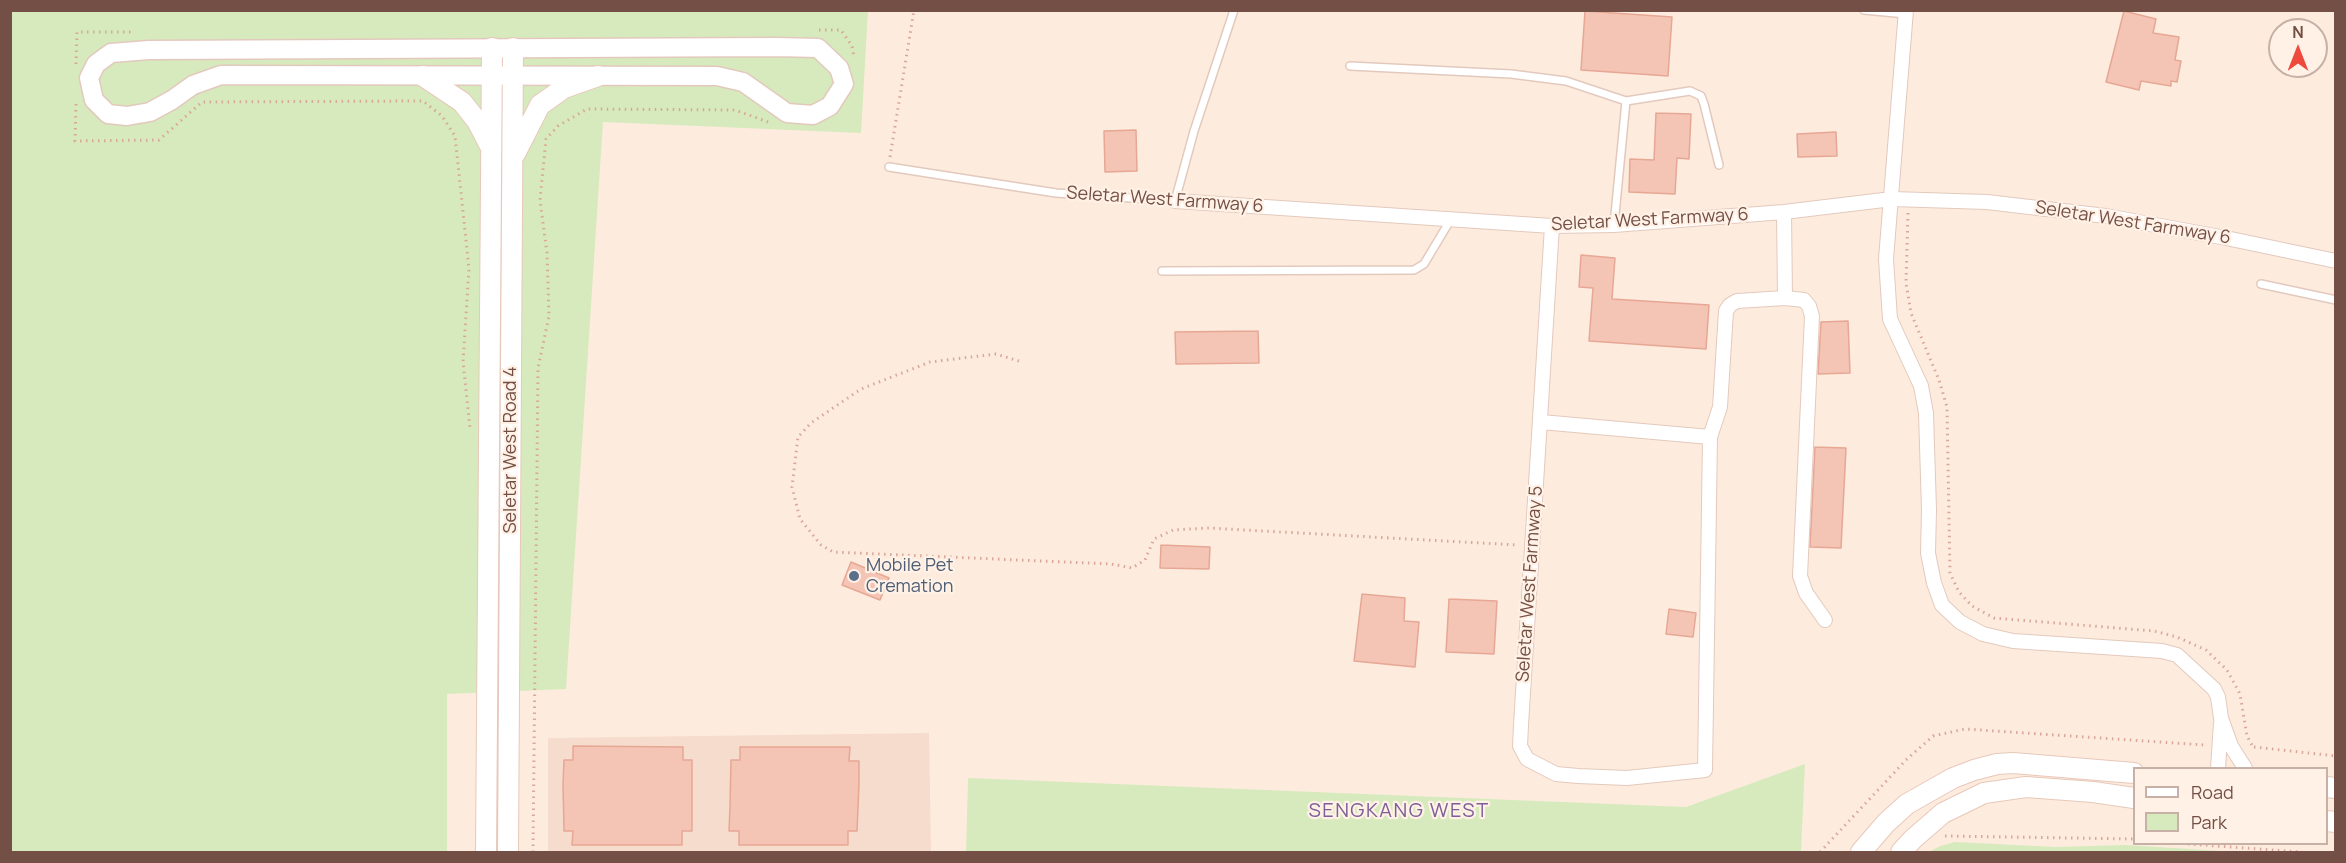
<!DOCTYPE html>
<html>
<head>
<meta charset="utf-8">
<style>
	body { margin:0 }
	#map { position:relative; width:2346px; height:863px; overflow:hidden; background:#fdecde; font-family:Manrope,sans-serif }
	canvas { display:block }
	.frame { position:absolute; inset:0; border:12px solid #744f46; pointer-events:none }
	.legend { position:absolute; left:2133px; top:767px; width:195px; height:78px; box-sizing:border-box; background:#fff1e5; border:2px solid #c7b0a5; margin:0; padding:8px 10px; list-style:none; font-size:18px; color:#744f46 }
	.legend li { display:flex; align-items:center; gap:12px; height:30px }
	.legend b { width:30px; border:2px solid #c7b0a5 }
	.north { position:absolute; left:2268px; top:18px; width:60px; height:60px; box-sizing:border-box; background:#fff1e5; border:2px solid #c7b0a5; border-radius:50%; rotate:0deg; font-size:16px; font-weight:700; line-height:24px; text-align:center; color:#744f46 }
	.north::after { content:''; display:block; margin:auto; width:21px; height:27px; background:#ed493d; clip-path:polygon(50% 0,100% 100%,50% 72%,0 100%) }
</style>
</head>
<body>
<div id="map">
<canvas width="2346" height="863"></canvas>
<div class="frame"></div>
<ul class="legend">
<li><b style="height:8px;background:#fff"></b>Road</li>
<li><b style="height:16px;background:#d7eabd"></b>Park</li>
</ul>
<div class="north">N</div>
</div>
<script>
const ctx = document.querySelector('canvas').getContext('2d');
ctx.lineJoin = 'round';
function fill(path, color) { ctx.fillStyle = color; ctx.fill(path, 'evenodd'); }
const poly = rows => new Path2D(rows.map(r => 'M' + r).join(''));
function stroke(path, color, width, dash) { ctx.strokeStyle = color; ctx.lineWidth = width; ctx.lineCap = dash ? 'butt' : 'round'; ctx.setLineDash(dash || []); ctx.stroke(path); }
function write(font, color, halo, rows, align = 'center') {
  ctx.font = font + ' Manrope,sans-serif'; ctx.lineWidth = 4.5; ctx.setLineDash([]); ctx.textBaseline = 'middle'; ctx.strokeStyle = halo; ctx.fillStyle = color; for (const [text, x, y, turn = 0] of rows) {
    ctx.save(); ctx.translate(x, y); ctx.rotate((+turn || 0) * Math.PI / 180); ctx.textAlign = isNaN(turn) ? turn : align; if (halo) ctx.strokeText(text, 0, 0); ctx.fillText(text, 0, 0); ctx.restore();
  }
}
const residential = poly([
	[929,733,931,852,548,852,548,738]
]);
const green = poly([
	[10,11,868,11,861,133,603,122,566,689,447,694,447,852,11,852],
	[1805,764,1801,852,966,852,968,778,1686,807],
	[1955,842,2056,847,2124,845,2239,852,1929,852,1940,846]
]);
const building = poly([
	[1585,11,1672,17,1668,76,1581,70,1585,11],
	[2124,11,2156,19,2153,33,2179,37,2175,60,2181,61,2177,82,2171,81,2171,86,2141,81,2139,90,2106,82,2124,11],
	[1656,113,1691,114,1689,159,1677,158,1675,194,1629,192,1630,159,1654,160,1656,113],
	[1136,130,1137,171,1105,172,1104,131,1136,130],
	[1836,132,1837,156,1798,157,1797,134,1836,132],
	[1581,255,1615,258,1612,299,1709,305,1706,349,1589,341,1593,288,1579,287,1581,255],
	[1848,321,1850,373,1818,374,1821,322,1848,321],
	[1258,331,1259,363,1176,364,1175,332,1258,331],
	[1815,447,1846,448,1841,548,1810,547,1815,447],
	[1161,545,1210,547,1209,569,1160,568,1161,545],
	[851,562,889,578,880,600,842,585,851,562],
	[1362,594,1405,598,1404,621,1419,622,1415,667,1354,661,1362,594],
	[1449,599,1497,601,1494,654,1446,652,1449,599],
	[1669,609,1696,613,1693,637,1666,634,1669,609],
	[573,746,683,747,683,760,692,760,692,831,682,831,682,845,572,845,573,831,564,831,563,784,564,760,573,760,573,746],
	[740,747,850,747,849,761,859,761,859,784,857,831,848,831,848,845,739,845,739,831,729,831,730,807,731,760,740,760,740,747]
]);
const path = poly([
	[819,30,841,30,852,46,854,57],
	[76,64,77,32,132,32],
	[76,104,75,141,159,140,202,102,423,101,442,116,455,136,469,269,463,362,470,428],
	[890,157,914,10],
	[1908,213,1906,283,1911,313,1939,380,1947,407,1950,573,1959,592,1972,606,1994,618,2154,631,2177,637,2206,650,2227,670,2240,694,2247,736,2253,747],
	[1019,361,996,354,930,362,861,389,811,423,798,437,792,487,800,519,821,545,833,552,1111,564,1132,568,1145,560,1154,539,1173,530,1209,528,1517,545],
	[2254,747,2336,756],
	[1945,836,2134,839],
	[2188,844,2302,852],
	[533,852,538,368,549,316,547,253,540,200,546,139,558,126,587,109,735,110,768,122],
	[1820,852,1906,760,1933,736,1965,729,2205,745]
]);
const service = poly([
	[1864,10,1906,14],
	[1350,66,1511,74,1566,81,1626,101,1690,91,1701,96,1704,104,1719,165],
	[889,167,1056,193,1175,201,1194,131,1234,10],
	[1614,225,1626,101],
	[1162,271,1414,270,1424,264,1451,219],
	[2261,284,2336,300]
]);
const minor = poly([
	[1906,10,1886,259,1890,319,1921,386,1926,413,1929,510,1928,553,1934,583,1942,605,1960,622,1983,634,2013,641,2162,651,2177,655,2214,689,2218,697,2221,718,2231,746,2245,768],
	[1175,201,1552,226,1614,225,1784,212,1892,199,1987,202,2106,216,2226,238,2336,261],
	[1784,212,1785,298],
	[1552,226,1521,725,1520,746,1527,759,1556,774,1578,776,1627,778,1705,770,1710,437,1720,407,1726,311,1730,305,1737,301,1785,298,1804,300,1809,306,1812,316,1800,576,1806,593,1825,620],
	[1541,422,1710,437],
	[2218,768,2221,723]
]);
const tertiary = poly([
	[777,47,818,48,839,68,844,84,830,106,813,115,787,113,743,82,717,76,221,75,193,85,172,100,150,112,127,116,108,114,94,100,89,78,96,64,111,53,149,50,777,47]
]);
const secondary = poly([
	[423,76,462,102,477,121,491,148],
	[515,154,540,105,564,88,598,76],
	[2326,787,2336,788],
	[2326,821,2336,822],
	[486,852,492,48],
	[508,852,513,48],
	[1861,852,1886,823,1907,804,1953,778,1974,770,1997,764,2013,763,2134,773],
	[1901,852,1913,839,1943,813,1984,793,2026,787,2093,792,2134,798]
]);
const markers = [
	[854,576,6,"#5c6f8a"]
];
const streetNames = [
	["Seletar West Farmway 6",1165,200,4],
	["Seletar West Farmway 6",1650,220,-3],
	["Seletar West Farmway 6",2133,223,9],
	["Seletar West Road 4",511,450,-90],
	["Seletar West Farmway 5",1530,584,-86]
];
const serviceNames = [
	["Mobile Pet",866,566],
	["Cremation",866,587]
];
const neighbourhoodNames = [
	["SENGKANG WEST",1399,811]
];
fill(residential, '#f5dccd');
fill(green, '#d7eabd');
fill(building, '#f4c4b5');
stroke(building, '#e7a795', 1.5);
stroke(service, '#e3c9bd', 10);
stroke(minor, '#e3c9bd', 16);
stroke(tertiary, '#e3c9bd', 21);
stroke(secondary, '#e8c8ba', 22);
stroke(path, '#d8a799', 3, [1.5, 4.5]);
stroke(service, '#fff', 7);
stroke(minor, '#fff', 14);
stroke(tertiary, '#fff', 18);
stroke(secondary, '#fff', 20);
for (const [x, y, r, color] of markers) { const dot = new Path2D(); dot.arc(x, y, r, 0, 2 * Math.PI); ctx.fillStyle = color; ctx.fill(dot); stroke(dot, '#fff1e5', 2); }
write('18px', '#744f46', '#fff1e5', streetNames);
write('18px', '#4e5e75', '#fff1e5', serviceNames, 'left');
ctx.letterSpacing = '1.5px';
write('20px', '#7c6198', '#fff1e5', neighbourhoodNames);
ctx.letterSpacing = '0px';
</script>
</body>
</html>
